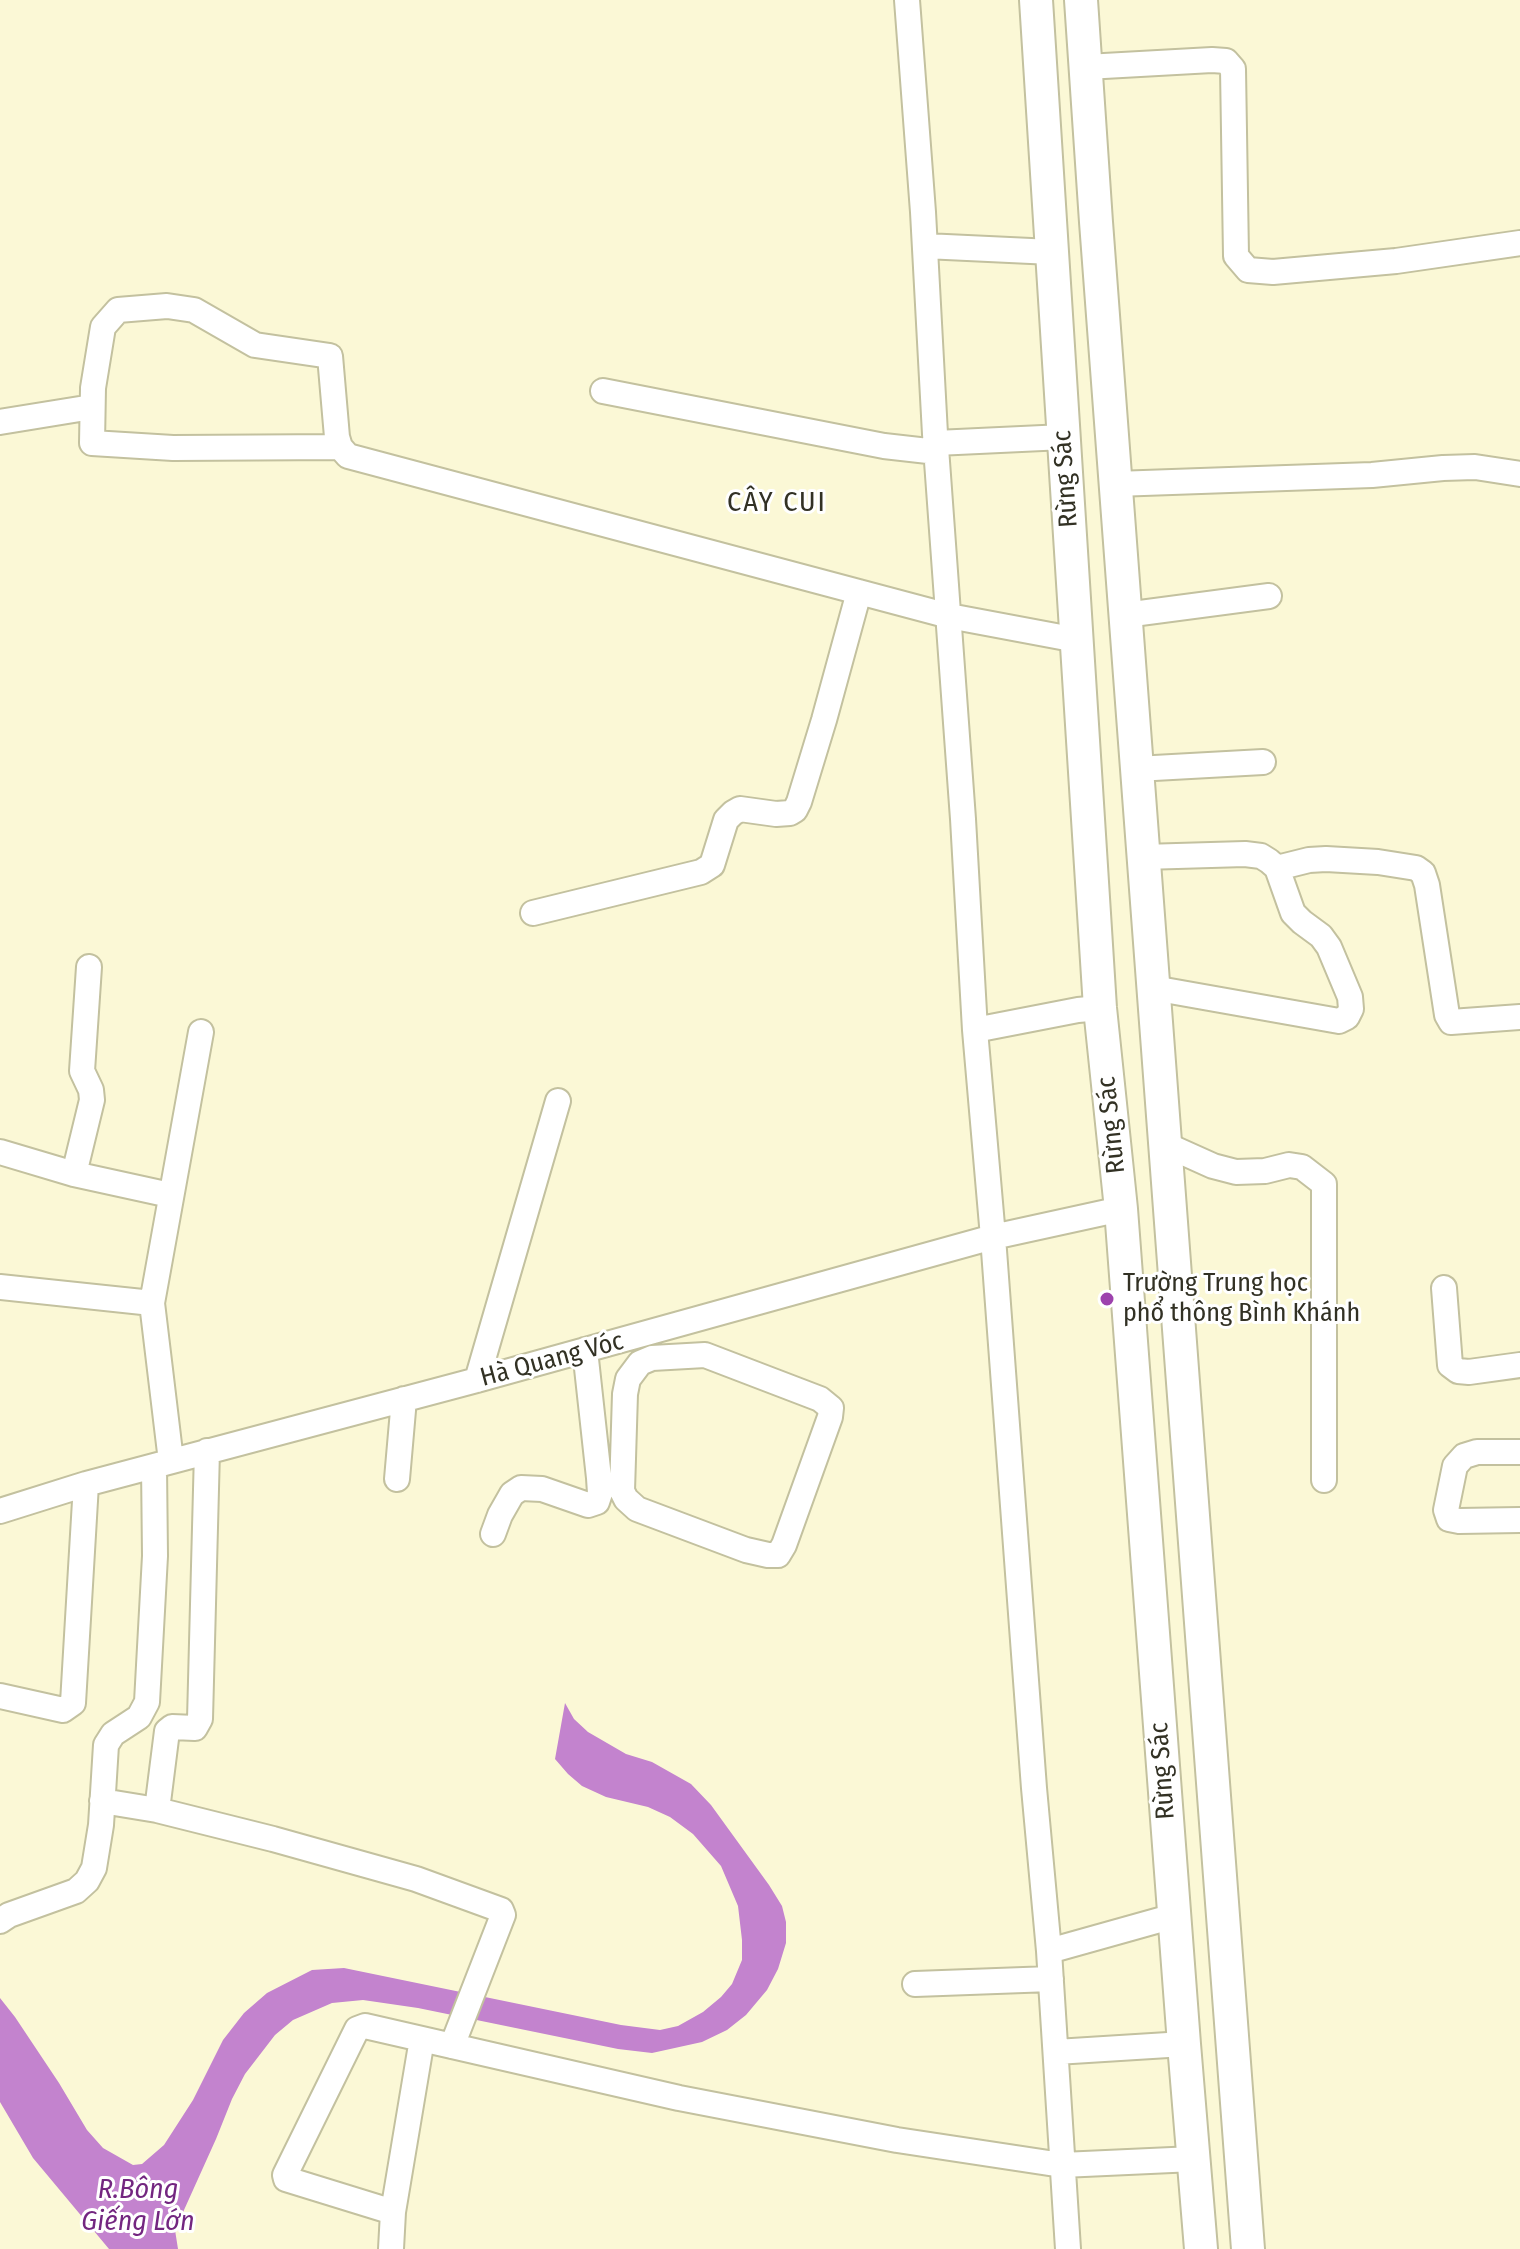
<!DOCTYPE html>
<html>
<head>
<meta charset="utf-8">
<style>
	body { margin:0 }
	canvas { display:block; background:#fbf8d6 }
</style>
</head>
<body>
<canvas width="1520" height="2249"></canvas>
<script>
const ctx = document.querySelector('canvas').getContext('2d');
ctx.lineJoin = 'round';
function fill(path, color) { ctx.fillStyle = color; ctx.fill(path, 'evenodd'); }
const poly = rows => new Path2D(rows.map(r => 'M' + r).join(''));
function stroke(path, color, width, dash) { ctx.strokeStyle = color; ctx.lineWidth = width; ctx.lineCap = dash ? 'butt' : 'round'; ctx.setLineDash(dash || []); ctx.stroke(path); }
function write(font, color, halo, rows, align = 'center') {
  ctx.font = font + ' "Fira Sans Condensed",sans-serif'; ctx.lineWidth = 6; ctx.setLineDash([]); ctx.textBaseline = 'middle'; ctx.strokeStyle = halo; ctx.fillStyle = color; for (const [text, x, y, turn = 0] of rows) {
    ctx.save(); ctx.translate(x, y); ctx.rotate((+turn || 0) * Math.PI / 180); ctx.textAlign = isNaN(turn) ? turn : align; if (halo) ctx.strokeText(text, 0, 0); ctx.fillText(text, 0, 0); ctx.restore();
  }
}
const water = poly([
	[565,1703,574,1719,588,1732,626,1754,652,1762,691,1784,711,1805,769,1885,782,1906,786,1922,786,1943,778,1969,767,1990,746,2015,727,2030,702,2042,652,2053,618,2049,418,2008,363,2000,332,2003,293,2020,275,2035,245,2074,232,2099,216,2139,175,2230,178,2249,109,2249,33,2158,0,2102,0,1998,15,2017,59,2083,87,2130,103,2148,133,2165,142,2164,164,2145,193,2100,223,2040,244,2013,267,1993,312,1970,344,1968,621,2025,660,2030,678,2026,703,2012,721,1997,732,1984,742,1960,742,1940,738,1906,721,1866,693,1834,670,1817,648,1807,606,1797,582,1786,568,1774,555,1759]
]);
const minor = poly([
	[907,0,923,212,935,434,963,819,975,1030,993,1237,1034,1788,1049,1951,1068,2249],
	[1086,67,1212,60,1226,61,1233,69,1236,256,1248,270,1273,272,1396,261,1520,243],
	[925,246,1052,252],
	[603,391,884,446,937,452],
	[0,422,92,407],
	[936,443,1064,437],
	[340,447,173,448,92,443,93,388,103,327,118,310,167,306,194,310,255,345,330,356,337,437,340,447,348,456,949,616,1077,640],
	[1115,484,1372,475,1443,468,1475,467,1520,474],
	[1125,615,1269,596],
	[1136,769,1263,762],
	[1143,857,1245,854,1261,856,1269,861,1277,868,1293,913,1302,922,1321,936,1329,947,1350,997,1351,1009,1347,1017,1339,1021,1153,988],
	[1277,868,1309,860,1326,859,1378,862,1416,868,1423,873,1427,885,1447,1015,1451,1022,1520,1017],
	[533,913,701,872,712,865,726,820,733,813,740,809,776,814,790,813,795,810,799,802,824,720,859,592],
	[975,1030,1078,1010,1100,1008],
	[1164,1144,1213,1166,1236,1172,1265,1171,1289,1165,1302,1167,1324,1184,1324,1480],
	[0,1152,74,1174,170,1195],
	[74,1174,92,1100,91,1090,82,1071,89,967],
	[0,1287,152,1303],
	[1444,1288,1450,1365,1458,1371,1469,1372,1520,1365],
	[705,1355,820,1399,831,1408,830,1417,784,1545,778,1555,768,1555,746,1550,637,1509,626,1499,622,1491,625,1394,628,1379,640,1363,652,1358,705,1355],
	[477,1380,558,1101],
	[207,1451,200,1719,195,1728,172,1727,167,1731,157,1810,273,1839,416,1879,501,1910,503,1915,452,2046],
	[1520,1452,1477,1452,1464,1456,1455,1466,1446,1510,1449,1519,1459,1521,1520,1520],
	[171,1461,152,1303,201,1032],
	[397,1479,404,1399],
	[0,1511,86,1484,477,1380,993,1237,1121,1209],
	[493,1534,500,1515,512,1494,521,1488,542,1489,588,1505,597,1502,600,1493,599,1478,585,1350],
	[0,1696,63,1710,73,1703,86,1484],
	[102,1801,157,1810],
	[0,1921,9,1915,76,1891,87,1881,94,1868,101,1825,106,1745,113,1734,139,1717,147,1702,155,1556,154,1466],
	[1049,1951,1174,1916],
	[915,1984,1051,1979],
	[422,2039,393,2212,286,2179,285,2175,357,2029,365,2026,679,2098,897,2140,1062,2165,1194,2159],
	[1056,2052,1184,2044],
	[391,2249,393,2212]
]);
const major = poly([
	[1036,0,1100,1008,1121,1209,1184,2044,1201,2249],
	[1081,0,1096,222,1248,2249]
]);
const markers = [
	[1107,1299,8,"#9d42ad"]
];
const streetNames = [
	["Rừng Sác",1066,479,-94],
	["Rừng Sác",1112,1125,-96],
	["Hà Quang Vóc",552,1360,-15],
	["Rừng Sác",1163,1771,-94]
];
const poiNames = [
	["Trường Trung học",1123,1284],
	["phổ thông Bình Khánh",1123,1314]
];
const neighbourhoodNames = [
	["CÂY CUI",777,503]
];
const waterNames = [
	["R.Bông",138,2190],
	["Giếng Lớn",138,2222]
];
fill(water, '#c383ce');
stroke(minor, '#c3c19f', 28);
stroke(major, '#c3c19f', 36);
stroke(minor, '#fff', 24);
stroke(major, '#fff', 32);
for (const [x, y, r, color] of markers) { const dot = new Path2D(); dot.arc(x, y, r, 0, 2 * Math.PI); ctx.fillStyle = color; ctx.fill(dot); stroke(dot, '#fff', 3); }
write('26px', '#323124', '#fff', streetNames);
write('26px', '#323124', '#fff', poiNames, 'left');
ctx.letterSpacing = '2px';
write('28px', '#323124', '#fff', neighbourhoodNames);
ctx.letterSpacing = '0px';
write('italic 28px', '#732680', '#fff', waterNames);
</script>
</body>
</html>
